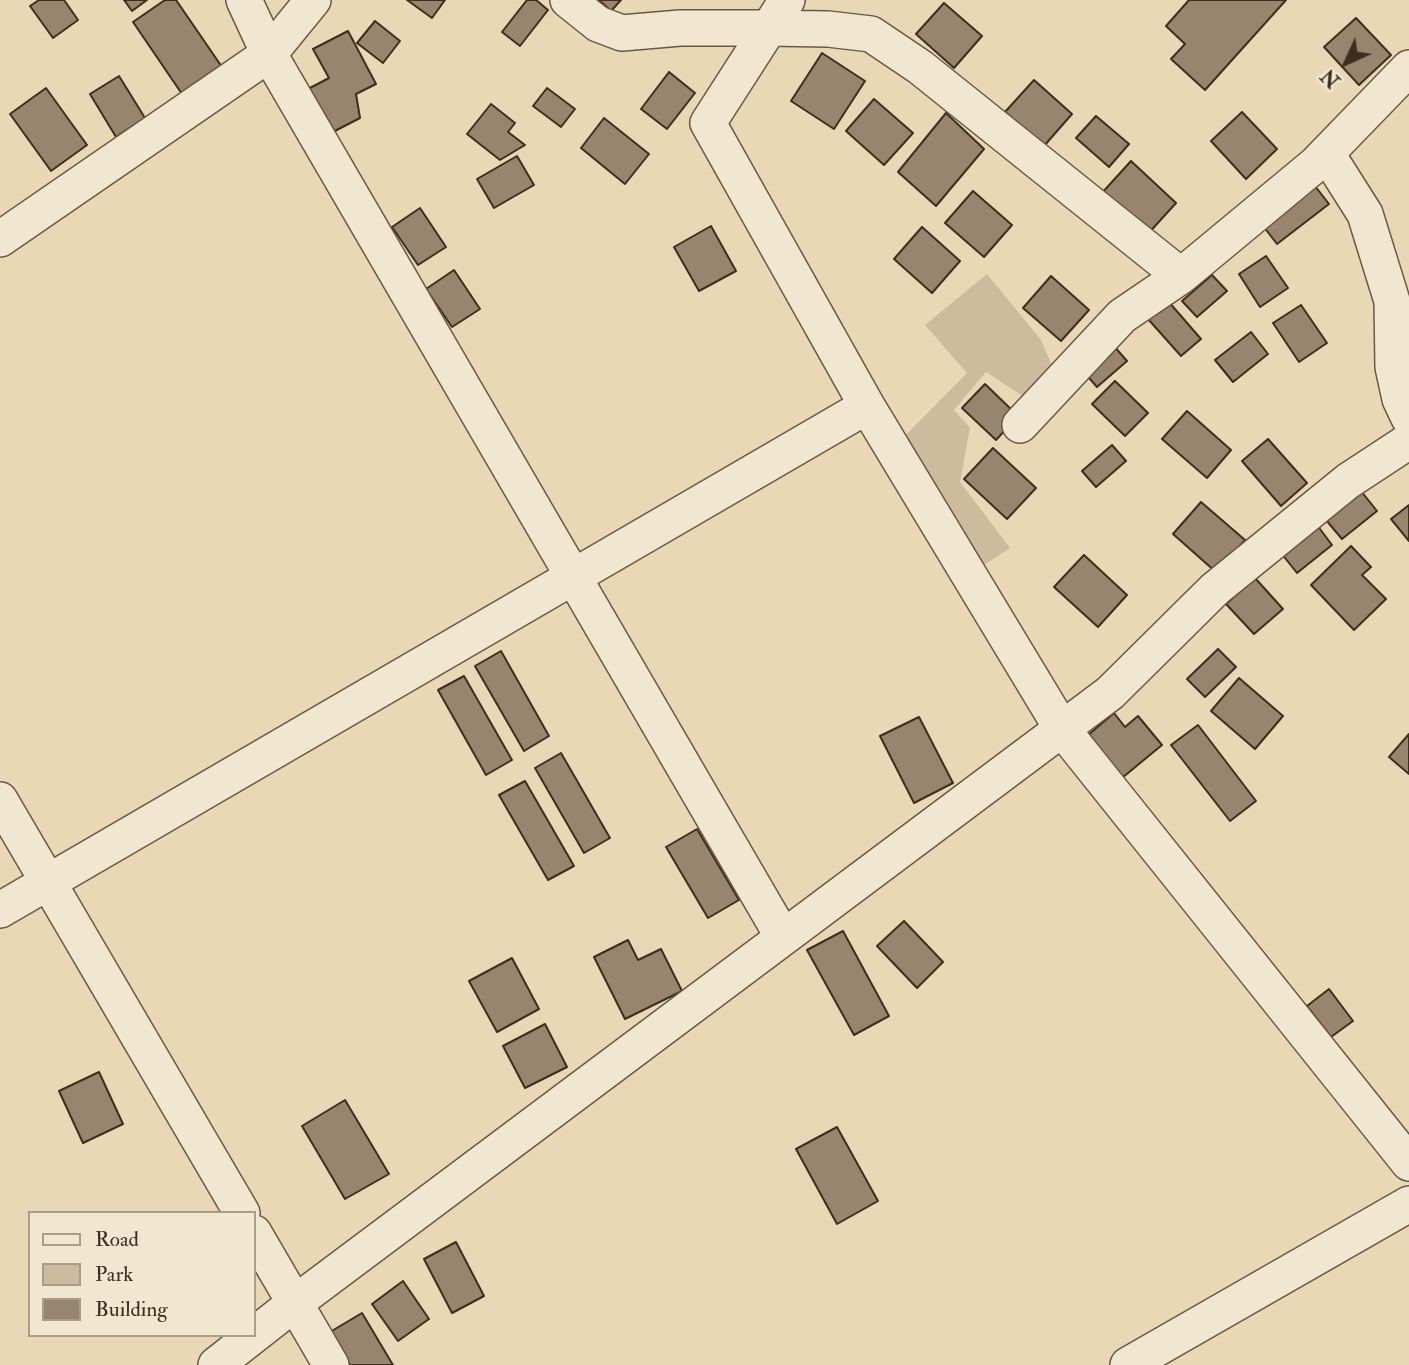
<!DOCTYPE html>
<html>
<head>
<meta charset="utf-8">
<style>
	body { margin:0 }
	#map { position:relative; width:1409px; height:1365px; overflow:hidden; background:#e9d8b6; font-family:"IM FELL Double Pica",serif }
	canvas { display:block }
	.legend { position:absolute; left:28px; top:1211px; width:228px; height:126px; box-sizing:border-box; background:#f1e6d0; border:2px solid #a99c89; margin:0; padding:9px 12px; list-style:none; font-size:21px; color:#3e2e1e }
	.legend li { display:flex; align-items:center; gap:14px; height:35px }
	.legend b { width:35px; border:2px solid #a99c89 }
	.north { position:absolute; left:1311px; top:28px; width:70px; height:70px; -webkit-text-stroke:5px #f1e6d0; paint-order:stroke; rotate:225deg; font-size:19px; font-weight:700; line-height:28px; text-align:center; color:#3e2e1e }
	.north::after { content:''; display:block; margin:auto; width:24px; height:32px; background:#3e2e1e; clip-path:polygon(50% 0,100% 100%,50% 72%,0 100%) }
</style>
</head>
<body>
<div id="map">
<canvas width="1409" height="1365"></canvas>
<ul class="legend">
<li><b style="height:9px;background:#f1e6d0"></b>Road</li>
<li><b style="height:19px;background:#ccbb9c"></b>Park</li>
<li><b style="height:19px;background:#97866d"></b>Building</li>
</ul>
<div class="north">N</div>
</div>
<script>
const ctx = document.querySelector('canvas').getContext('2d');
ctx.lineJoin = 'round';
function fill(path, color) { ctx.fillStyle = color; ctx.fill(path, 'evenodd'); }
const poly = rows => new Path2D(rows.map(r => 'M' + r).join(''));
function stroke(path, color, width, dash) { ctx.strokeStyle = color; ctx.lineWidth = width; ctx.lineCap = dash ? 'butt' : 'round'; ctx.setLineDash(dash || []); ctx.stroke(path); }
const green = poly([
	[987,274,1041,340,1053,368,1023,396,986,372,954,410,970,428,960,482,1010,548,969,575,893,448,967,373,925,325]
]);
const building = poly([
	[39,0,64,0,78,20,53,38,30,6,39,0],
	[124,0,147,0,132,11,124,0],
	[165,0,176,0,222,67,182,94,133,22,165,0],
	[407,0,445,0,432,18,407,0],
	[527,0,536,0,548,10,520,46,502,32,527,0],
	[599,0,621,0,611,11,599,0],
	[1189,0,1286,0,1205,90,1171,59,1185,44,1166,26,1189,0],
	[944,3,982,36,954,68,916,34,944,3],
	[1356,18,1391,55,1359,85,1324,47,1356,18],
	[375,21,400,41,383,63,357,43,375,21],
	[348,31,376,84,356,94,360,118,329,134,306,90,329,78,313,49,348,31],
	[822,53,865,81,834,129,791,101,822,53],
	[669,72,695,93,667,129,641,109,669,72],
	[119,76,145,118,116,137,90,94,119,76],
	[1034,80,1072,114,1044,146,1005,112,1034,80],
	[46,88,87,145,51,171,10,114,46,88],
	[547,88,575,109,561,127,533,106,547,88],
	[874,99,913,133,884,165,846,131,874,99],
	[491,104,515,123,508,132,525,145,500,160,467,134,491,104],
	[1242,112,1277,149,1246,179,1211,141,1242,112],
	[946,113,984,149,936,206,898,172,946,113],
	[1096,116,1129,144,1109,167,1076,138,1096,116],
	[604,118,649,154,625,184,581,148,604,118],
	[517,156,534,185,494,208,477,179,517,156],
	[1131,161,1176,203,1146,236,1101,194,1131,161],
	[1311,181,1329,204,1277,244,1260,222,1311,181],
	[973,191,1012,225,984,257,945,223,973,191],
	[420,208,446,247,418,265,392,227,420,208],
	[711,226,736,271,699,291,674,247,711,226],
	[922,227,960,261,932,293,894,259,922,227],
	[1266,256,1288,288,1260,307,1239,274,1266,256],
	[454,270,480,309,452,327,426,289,454,270],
	[1212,275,1227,291,1197,317,1182,301,1212,275],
	[1051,276,1089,310,1061,341,1023,308,1051,276],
	[1168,301,1201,339,1181,356,1148,319,1168,301],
	[1301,305,1327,343,1299,362,1273,323,1301,305],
	[1251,332,1268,354,1233,382,1215,360,1251,332],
	[1113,345,1127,361,1097,387,1083,371,1113,345],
	[1115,381,1148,413,1125,436,1092,404,1115,381],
	[985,384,1018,416,996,440,962,408,985,384],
	[1187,411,1231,450,1207,478,1162,439,1187,411],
	[1268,439,1307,483,1281,506,1242,461,1268,439],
	[1112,445,1126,461,1096,487,1082,471,1112,445],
	[993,448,1036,488,1007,519,964,479,993,448],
	[1361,491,1377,511,1342,539,1326,520,1361,491],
	[1201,502,1245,540,1217,573,1173,534,1201,502],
	[1409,505,1409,541,1391,519,1409,505],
	[1317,525,1332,545,1297,573,1281,553,1317,525],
	[1351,546,1371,567,1362,575,1386,599,1354,630,1311,585,1351,546],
	[1084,555,1127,595,1098,627,1054,587,1084,555],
	[1255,578,1283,609,1254,634,1226,604,1255,578],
	[1218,649,1236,667,1205,697,1187,679,1218,649],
	[501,651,549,736,524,751,475,666,501,651],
	[464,676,512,760,486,775,438,690,464,676],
	[1239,678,1283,716,1255,749,1211,711,1239,678],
	[1114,713,1125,727,1138,716,1162,745,1122,778,1087,736,1114,713],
	[919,717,953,783,914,803,880,736,919,717],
	[1198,725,1256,801,1230,821,1171,745,1198,725],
	[1409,734,1409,774,1389,757,1409,734],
	[561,753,610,838,584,853,535,768,561,753],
	[525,781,574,866,548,880,499,795,525,781],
	[697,829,739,900,708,918,666,847,697,829],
	[904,921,943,962,917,988,877,946,904,921],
	[843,931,889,1016,854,1035,807,950,843,931],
	[628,940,638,960,661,949,682,991,625,1019,594,957,628,940],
	[512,958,539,1009,497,1032,469,981,512,958],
	[1329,989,1353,1021,1331,1037,1307,1006,1329,989],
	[545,1024,567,1067,525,1088,503,1046,545,1024],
	[99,1072,123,1124,83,1143,59,1091,99,1072],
	[345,1100,389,1174,345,1199,302,1126,345,1100],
	[837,1127,878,1201,837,1224,796,1149,837,1127],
	[456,1242,484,1296,452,1313,424,1259,456,1242],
	[403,1281,429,1319,398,1341,372,1304,403,1281],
	[362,1313,393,1365,350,1365,330,1332,362,1313]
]);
const minor = poly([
	[244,0,269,54,783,937],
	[568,0,598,24,622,33,680,28,768,28,828,29,871,34,920,67,1181,276,1316,164,1409,68],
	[787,0,708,123,867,406,1062,729,1409,1163],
	[1327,154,1365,214,1392,301,1393,367,1400,399,1409,418],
	[0,239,269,54,313,0],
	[1020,425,1122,316,1181,276],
	[0,800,242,1213],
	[0,910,867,406],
	[254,1233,331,1365],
	[216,1365,295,1303,1110,693,1215,589,1348,481,1409,441],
	[1128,1365,1409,1204]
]);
fill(green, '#ccbb9c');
fill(building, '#97866d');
stroke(building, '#3e2e1e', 2);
stroke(minor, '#695844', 38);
stroke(minor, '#f1e6d0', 35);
</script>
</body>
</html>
